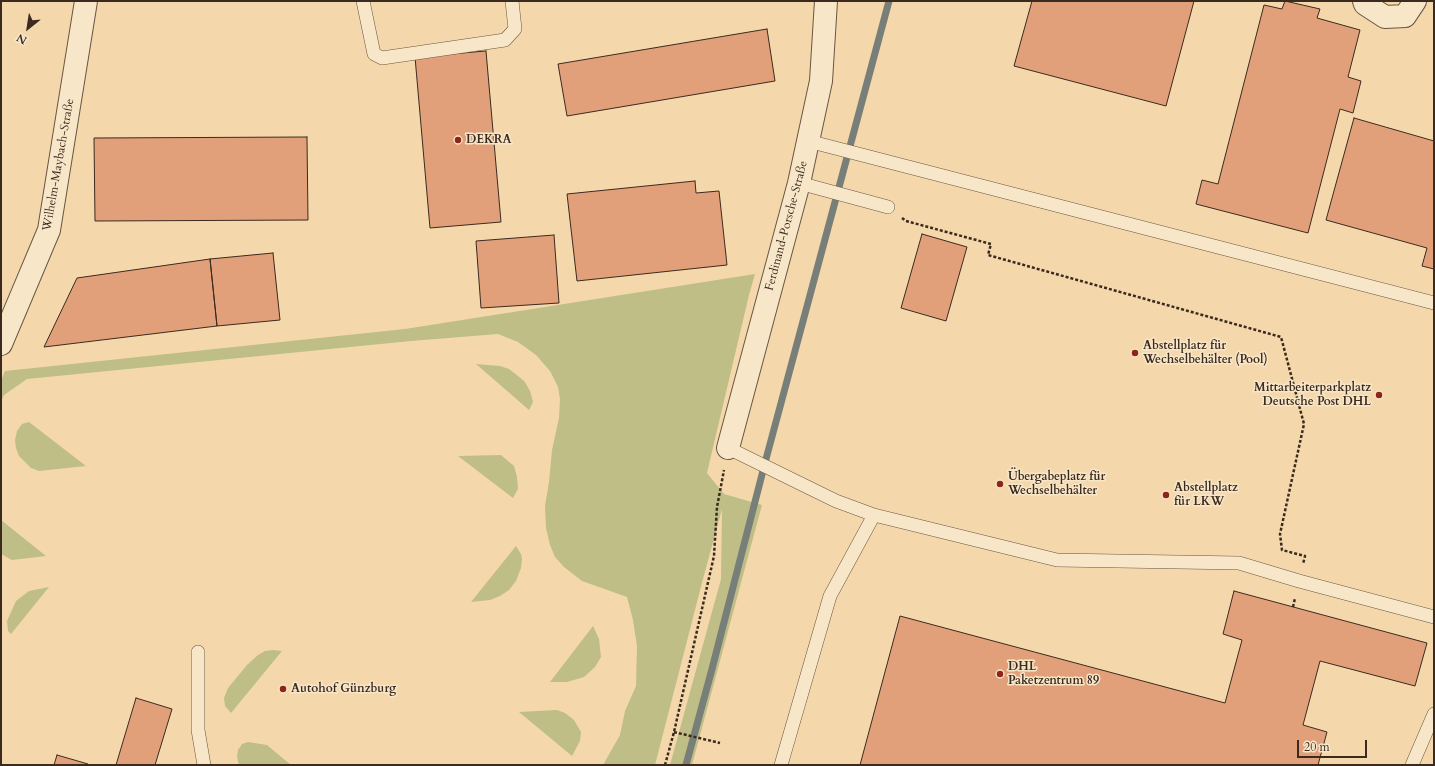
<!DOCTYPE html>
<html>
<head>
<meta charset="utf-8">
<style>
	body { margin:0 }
	#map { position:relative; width:1435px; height:766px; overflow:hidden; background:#f4d8ab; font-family:Cardo,serif }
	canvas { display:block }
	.frame { position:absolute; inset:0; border:2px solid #3b2a1f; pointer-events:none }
	.north { position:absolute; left:8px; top:8px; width:40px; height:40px; -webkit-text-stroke:3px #f8e6c8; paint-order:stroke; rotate:210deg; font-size:11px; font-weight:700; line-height:16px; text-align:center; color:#3b2a1f }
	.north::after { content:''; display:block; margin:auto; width:14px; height:18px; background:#3b2a1f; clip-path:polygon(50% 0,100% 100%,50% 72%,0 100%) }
	.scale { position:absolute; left:1297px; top:740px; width:70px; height:18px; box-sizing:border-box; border:2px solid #3b2a1f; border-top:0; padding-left:5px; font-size:12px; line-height:14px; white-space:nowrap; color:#3b2a1f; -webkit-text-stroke:3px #f8e6c8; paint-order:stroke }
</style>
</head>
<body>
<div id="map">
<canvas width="1435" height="766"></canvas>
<div class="frame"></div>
<div class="north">N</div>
<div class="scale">20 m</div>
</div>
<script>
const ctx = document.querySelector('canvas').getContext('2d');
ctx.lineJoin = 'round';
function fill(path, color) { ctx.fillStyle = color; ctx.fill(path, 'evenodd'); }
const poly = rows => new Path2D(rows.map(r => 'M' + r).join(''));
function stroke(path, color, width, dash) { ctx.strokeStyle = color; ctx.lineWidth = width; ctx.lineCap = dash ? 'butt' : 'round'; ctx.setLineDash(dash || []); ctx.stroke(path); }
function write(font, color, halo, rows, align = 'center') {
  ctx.font = font + ' Cardo,serif'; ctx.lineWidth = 3; ctx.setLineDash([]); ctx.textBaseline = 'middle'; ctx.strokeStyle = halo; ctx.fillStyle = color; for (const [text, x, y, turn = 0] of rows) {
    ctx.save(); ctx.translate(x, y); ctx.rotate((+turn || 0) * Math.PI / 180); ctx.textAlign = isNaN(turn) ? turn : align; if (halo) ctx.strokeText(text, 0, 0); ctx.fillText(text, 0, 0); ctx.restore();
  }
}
const green = poly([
	[755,274,749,295,707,473,724,494,762,505,692,765,670,765,721,579,722,509,703,579,655,765,603,765,620,735,625,711,636,686,637,646,633,620,627,597,582,581,564,567,555,557,550,545,546,528,545,506,549,482,552,450,559,418,560,399,558,387,550,371,536,355,518,342,498,334,411,341,27,379,4,395,1,401,1,381,5,371,405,329],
	[476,364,500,366,509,369,518,376,525,382,530,391,533,402,529,410],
	[29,422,86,466,39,471,31,468,19,456,16,448,15,440,17,431,22,424],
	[501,455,514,466,517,477,518,489,513,498,458,456],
	[1,520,46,556,12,560,1,554],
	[516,546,521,554,522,559,521,568,516,581,509,590,500,596,490,600,471,602],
	[49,587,11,634,8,631,7,621,16,601,29,591],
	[593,626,599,639,601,657,595,667,584,677,567,682,550,682],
	[273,650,282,651,231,713,225,706,224,698,228,688,247,665,258,655,265,651],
	[557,710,565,713,574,720,581,732,580,741,572,756,519,712],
	[248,742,267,745,291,765,239,765,237,757,238,750,242,744]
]);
const stream = poly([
	[686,765,712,669,766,459,889,1]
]);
const building = poly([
	[1032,1,1194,1,1166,106,1014,66,1032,1],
	[1285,1,1320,9,1317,18,1360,30,1348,77,1361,81,1353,113,1340,109,1308,233,1196,204,1202,180,1218,184,1264,5,1282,9,1285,1],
	[767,29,775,81,567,116,558,64,767,29],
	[486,51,501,222,430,228,415,57,486,51],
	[1354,118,1434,141,1434,269,1422,266,1427,248,1326,220,1354,118],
	[307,137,308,220,95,221,94,138,307,137],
	[695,181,696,193,719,191,727,265,577,281,567,194,695,181],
	[922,234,967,247,946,321,901,308,922,234],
	[554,235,559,303,481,308,476,241,554,235],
	[273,253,280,320,217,326,210,259,273,253],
	[210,259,217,326,44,347,77,278,210,259],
	[1234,591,1427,643,1415,686,1320,661,1303,725,1327,732,1318,765,860,765,900,616,1225,703,1242,640,1223,634,1234,591],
	[136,698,172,709,155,765,116,765,136,698],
	[57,755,88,764,88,765,54,765,57,755]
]);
const path = poly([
	[902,218,906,221,991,244,988,255,1281,337,1304,424,1280,534,1282,550,1305,556,1303,564],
	[1293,607,1295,598],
	[674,732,720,743],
	[665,765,674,732,714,556,717,507,724,470]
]);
const service = poly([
	[363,1,374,54,382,58,505,40,515,29,512,1],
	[808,141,1434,303],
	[799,183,888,207],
	[728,448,836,501,874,515,1057,560,1239,563,1299,581,1434,617],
	[198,652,198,730,204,765],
	[781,765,830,596,874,515],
	[1412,765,1434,714]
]);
const minor = poly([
	[1364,1,1365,4,1385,17,1405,16,1415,1],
	[1,344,49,230,86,1],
	[728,448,799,183,821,81,826,1]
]);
const markers = [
	[458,140,4,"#8f2418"],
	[1135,353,4,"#8f2418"],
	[1379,395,4,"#8f2418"],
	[1000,484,4,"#8f2418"],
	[1166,495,4,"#8f2418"],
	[1000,674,4,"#8f2418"],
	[283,689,4,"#8f2418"]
];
const poiNames = [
	["DEKRA",466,140],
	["Abstellplatz für",1143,346],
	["Wechselbehälter (Pool)",1143,360],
	["Mittarbeiterparkplatz",1371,388,"right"],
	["Deutsche Post DHL",1371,402,"right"],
	["Übergabeplatz für",1008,477],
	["Wechselbehälter",1008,491],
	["Abstellplatz",1174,488],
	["für LKW",1174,502],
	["DHL",1008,667],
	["Paketzentrum 89",1008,681],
	["Autohof Günzburg",291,689]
];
const streetNames = [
	["Wilhelm-Maybach-Straße",59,165,-80],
	["Ferdinand-Porsche-Straße",787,226,-75]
];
fill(green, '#bfbe87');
stroke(stream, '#787f79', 7);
fill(building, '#e2a07a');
stroke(building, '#3b2a1f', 1);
stroke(service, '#695642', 14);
stroke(minor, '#695642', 24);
stroke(path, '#3b2a1f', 2.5, [3, 2]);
stroke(service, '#f8e6c8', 13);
stroke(minor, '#f8e6c8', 22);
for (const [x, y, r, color] of markers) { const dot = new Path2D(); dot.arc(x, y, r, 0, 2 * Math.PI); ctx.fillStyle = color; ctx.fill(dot); stroke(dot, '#f8e6c8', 1.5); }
write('bold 12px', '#3b2a1f', '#f8e6c8', poiNames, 'left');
write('12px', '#3b2a1f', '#f8e6c8', streetNames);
</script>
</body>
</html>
